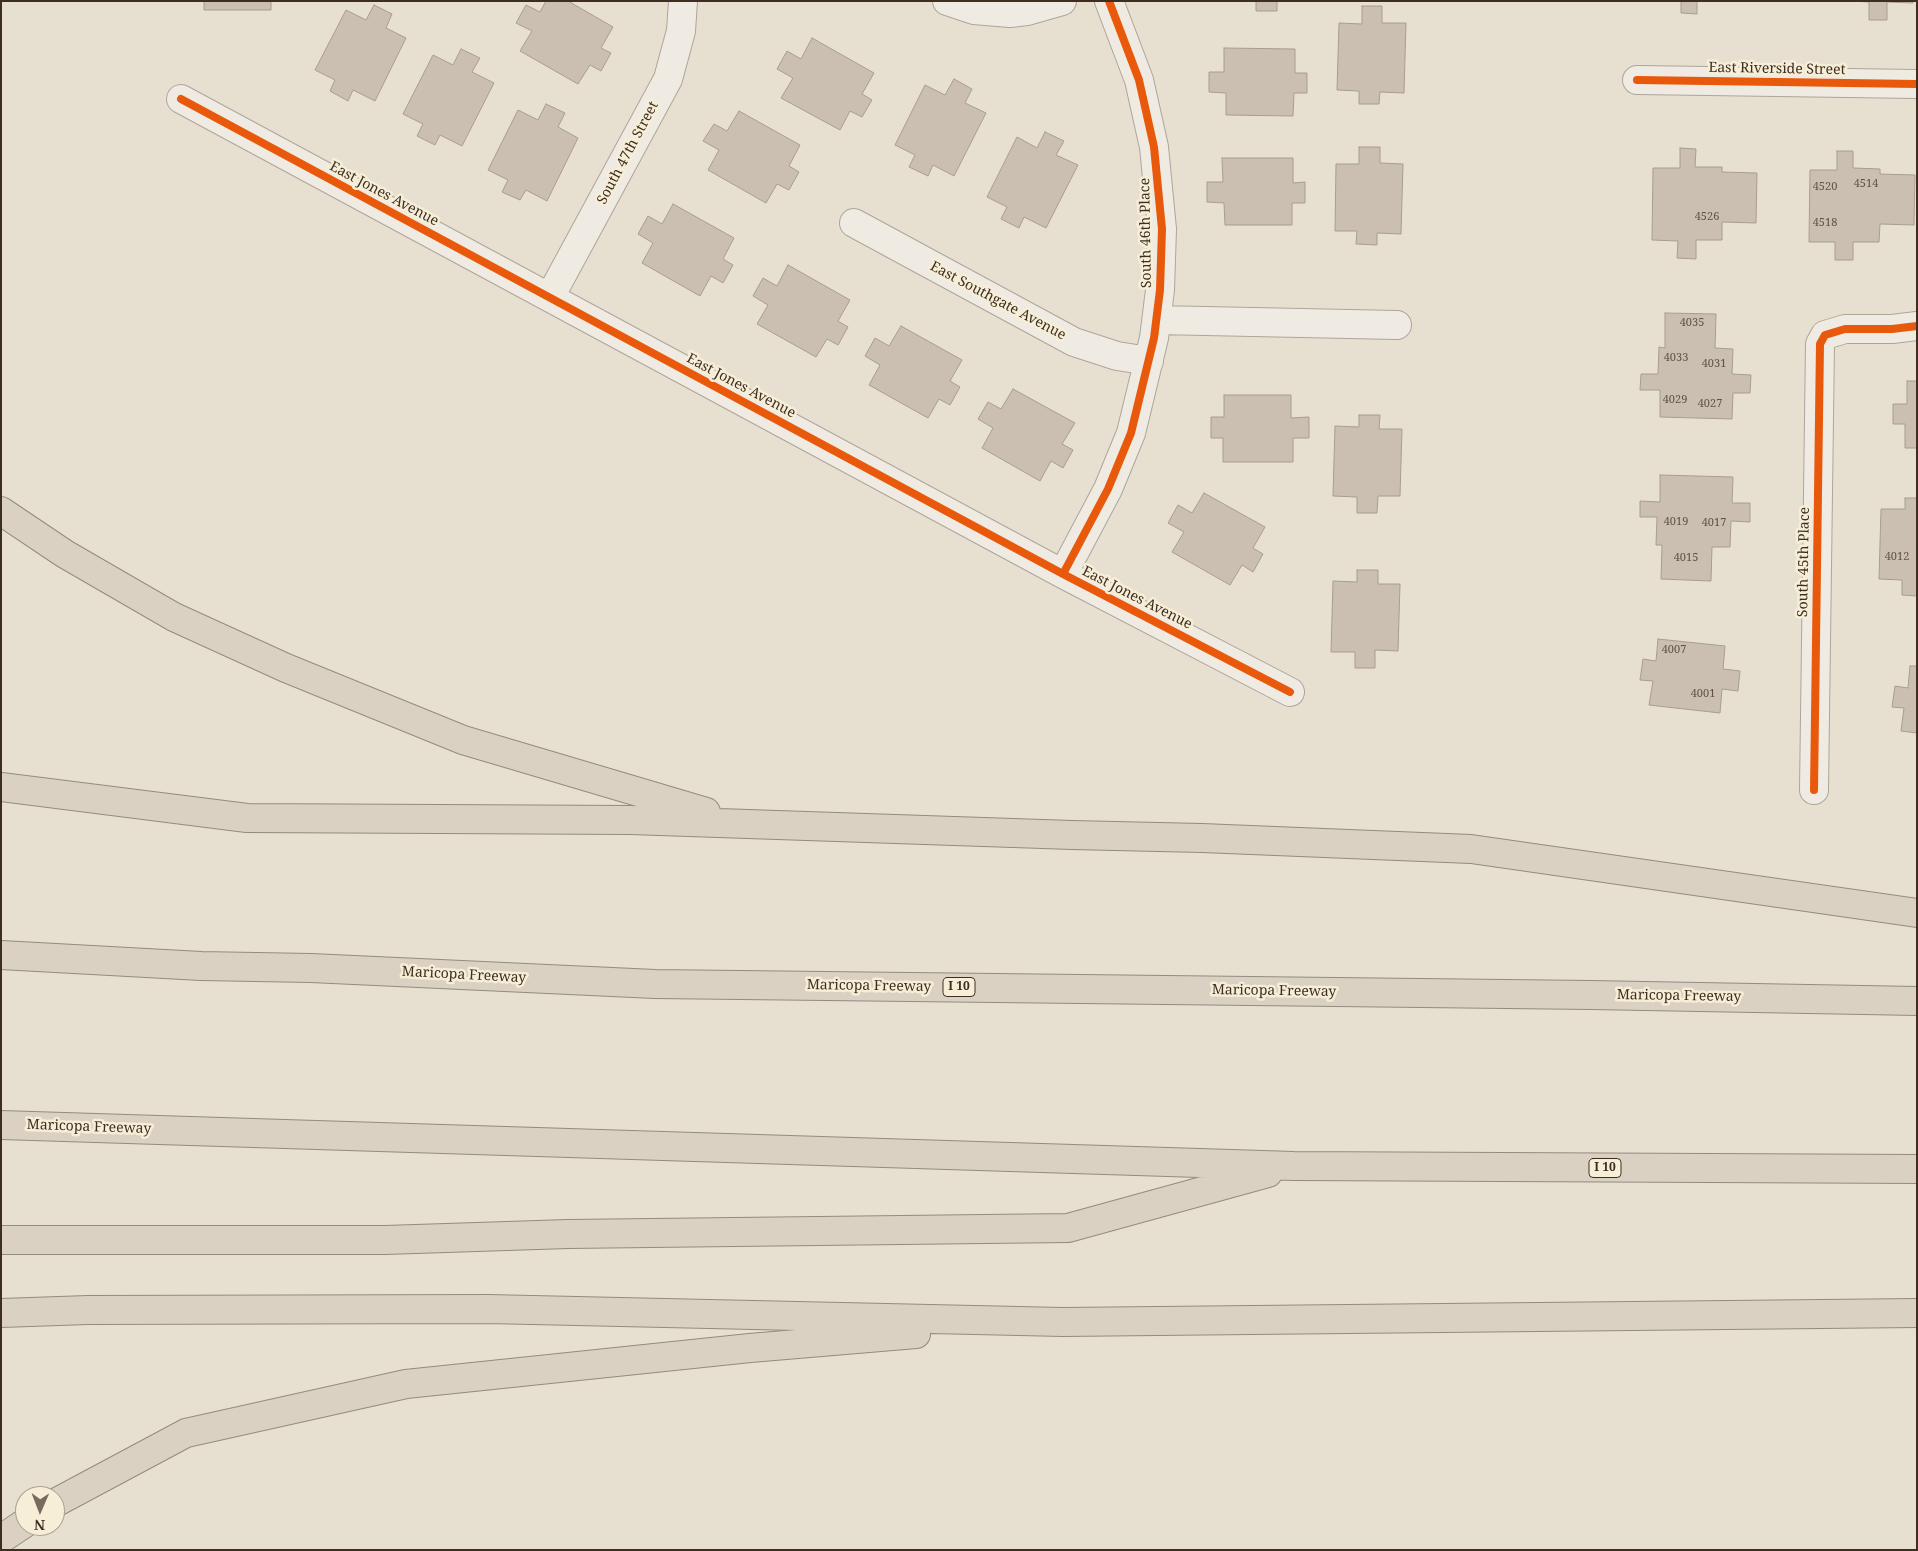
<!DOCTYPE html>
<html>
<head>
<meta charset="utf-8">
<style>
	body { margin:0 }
	#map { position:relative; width:1918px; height:1551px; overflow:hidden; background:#e7e0d1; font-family:"Noto Serif",serif }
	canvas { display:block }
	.frame { position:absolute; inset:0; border:2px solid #3d2e20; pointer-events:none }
	.north { position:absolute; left:15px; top:1486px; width:50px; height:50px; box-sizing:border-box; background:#f7eed8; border:1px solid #ada18e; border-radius:50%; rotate:181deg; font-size:14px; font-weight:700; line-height:20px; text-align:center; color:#3d2e20 }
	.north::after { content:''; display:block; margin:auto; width:18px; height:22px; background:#786c5e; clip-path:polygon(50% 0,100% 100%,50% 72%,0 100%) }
</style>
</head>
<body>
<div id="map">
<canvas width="1918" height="1551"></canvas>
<div class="frame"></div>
<div class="north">N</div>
</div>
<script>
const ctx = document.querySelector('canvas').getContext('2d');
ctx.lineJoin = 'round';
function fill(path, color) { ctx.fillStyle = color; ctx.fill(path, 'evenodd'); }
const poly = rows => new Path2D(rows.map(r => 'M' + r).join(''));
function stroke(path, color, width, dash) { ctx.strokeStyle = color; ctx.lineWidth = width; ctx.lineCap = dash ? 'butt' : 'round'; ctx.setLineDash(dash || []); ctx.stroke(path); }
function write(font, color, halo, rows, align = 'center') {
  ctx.font = font + ' "Noto Serif",serif'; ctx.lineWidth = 5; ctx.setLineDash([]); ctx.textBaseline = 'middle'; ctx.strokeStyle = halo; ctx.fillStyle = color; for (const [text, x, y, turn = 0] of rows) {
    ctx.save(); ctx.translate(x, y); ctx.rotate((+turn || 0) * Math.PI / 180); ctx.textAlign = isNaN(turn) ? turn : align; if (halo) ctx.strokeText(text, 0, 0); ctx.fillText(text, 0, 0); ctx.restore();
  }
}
const building = poly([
	[204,1,271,1,271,10,204,10,204,1],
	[546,1,568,1,613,27,601,48,611,53,601,71,590,65,578,84,520,51,532,31,516,23,526,5,540,12,546,1],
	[1256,1,1277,1,1277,11,1256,11,1256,1],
	[1681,1,1697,1,1697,14,1681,13,1681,1],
	[1850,1,1913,1,1913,3,1887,2,1887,20,1869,20,1869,2,1850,1],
	[374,5,392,14,386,28,406,38,375,101,353,90,348,101,330,91,335,80,315,70,346,10,366,20,374,5],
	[1362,6,1382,6,1382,23,1406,23,1404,93,1380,92,1379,104,1359,104,1359,91,1337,90,1339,23,1362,24,1362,6],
	[812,38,874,73,862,94,872,100,862,117,850,111,840,130,781,98,793,78,777,69,787,51,801,59,812,38],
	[1224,48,1295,49,1295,73,1307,73,1307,93,1294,93,1293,116,1226,115,1226,93,1209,92,1209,72,1224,72,1224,48],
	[461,49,480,58,472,72,494,83,462,146,440,135,435,145,417,136,423,124,403,114,433,55,453,65,461,49],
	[954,79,972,89,965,103,986,113,954,176,933,165,928,176,909,167,915,155,895,145,925,85,945,95,954,79],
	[546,104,565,113,558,127,578,138,547,201,526,190,520,200,502,192,508,180,488,170,518,110,538,120,546,104],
	[739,111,800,145,789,166,799,172,789,190,777,184,766,203,708,170,719,150,703,141,714,124,727,131,739,111],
	[1045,132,1064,141,1056,155,1078,165,1046,228,1024,217,1019,228,1001,219,1007,207,987,197,1017,137,1037,148,1045,132],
	[1359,147,1380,147,1380,163,1403,164,1401,234,1377,233,1377,245,1356,244,1357,231,1335,231,1336,164,1359,164,1359,147],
	[1680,148,1696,149,1695,167,1722,167,1722,172,1757,173,1756,223,1722,222,1722,240,1696,240,1696,259,1677,258,1678,241,1652,240,1653,168,1680,168,1680,148],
	[1837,151,1853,151,1853,168,1880,169,1880,174,1915,175,1914,225,1880,224,1879,242,1853,242,1853,260,1835,260,1835,242,1809,242,1810,170,1837,170,1837,151],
	[1222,158,1293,158,1293,183,1305,182,1305,203,1292,203,1292,225,1225,225,1224,203,1207,202,1207,182,1223,182,1222,158],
	[673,204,734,238,723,259,733,265,723,283,711,276,700,296,642,263,653,243,638,234,648,216,662,224,673,204],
	[788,265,850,300,838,321,848,327,838,345,827,339,816,357,757,324,768,305,753,296,763,278,777,286,788,265],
	[1665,313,1716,314,1715,348,1733,349,1732,374,1751,375,1750,393,1733,393,1732,419,1660,417,1660,390,1640,390,1641,374,1658,374,1659,347,1665,348,1665,313],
	[901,326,962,360,950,381,960,387,950,405,939,399,928,418,869,385,880,365,865,356,875,338,889,346,901,326],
	[1907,381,1917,381,1917,448,1905,448,1905,424,1893,424,1893,404,1907,404,1907,381],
	[1013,389,1075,423,1062,444,1073,450,1063,468,1051,461,1040,481,982,448,993,428,978,419,988,402,1001,409,1013,389],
	[1224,395,1291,395,1291,418,1309,417,1309,438,1293,438,1293,462,1223,462,1223,438,1211,438,1211,417,1224,417,1224,395],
	[1359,415,1380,415,1379,429,1402,429,1400,496,1378,496,1377,513,1357,513,1357,497,1333,496,1335,426,1359,427,1359,415],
	[1660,475,1733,477,1732,503,1750,503,1750,522,1731,521,1730,547,1712,547,1711,581,1661,579,1662,545,1656,545,1657,517,1640,517,1640,501,1660,502,1660,475],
	[1204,493,1265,527,1253,548,1263,554,1253,572,1242,565,1230,585,1172,552,1184,532,1168,523,1178,505,1192,513,1204,493],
	[1905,498,1917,498,1917,596,1902,595,1902,580,1879,579,1881,509,1905,509,1905,498],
	[1357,570,1378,570,1378,584,1400,584,1398,651,1375,650,1375,668,1355,668,1355,652,1331,652,1333,581,1357,582,1357,570],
	[1658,639,1725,646,1723,669,1740,671,1738,691,1722,689,1720,713,1649,705,1653,681,1640,680,1643,659,1656,661,1658,639],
	[1910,666,1917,666,1917,733,1901,731,1904,708,1892,707,1895,686,1908,688,1910,666]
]);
const street = poly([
	[947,1,974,10,1010,13,1027,11,1062,1],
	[1637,80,1917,84],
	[181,99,1063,574,1290,692],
	[854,223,1074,342,1117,356,1149,361],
	[550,297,668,79,681,31,683,1],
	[1157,320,1397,325],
	[1063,574,1108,489,1131,433,1154,338,1160,290,1162,229,1154,147,1139,80,1109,1],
	[1814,790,1820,344,1825,335,1845,329,1892,329,1917,326]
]);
const highway = poly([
	[1,511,65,554,174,617,286,668,463,740,706,812],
	[1,787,247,818,630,820,1072,835,1202,838,1471,849,1917,913],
	[1,955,201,966,311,968,655,984,1591,995,1917,1001],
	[1,1125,1294,1166,1917,1169],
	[1,1240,385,1240,568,1234,1068,1228,1268,1173],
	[1,1313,88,1310,488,1309,1063,1322,1917,1313],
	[55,1503,186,1433,406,1384,750,1348,916,1334],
	[1,1539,25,1523]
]);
const cycleway = poly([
	[1637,80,1917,84],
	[181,99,1063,574,1290,692],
	[1063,574,1108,489,1131,433,1154,338,1160,290,1162,229,1154,147,1139,80,1109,1],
	[1814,790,1820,344,1825,335,1845,329,1892,329,1917,326]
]);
const numberNames = [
	["4514",1866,184],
	["4520",1825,187],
	["4526",1707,217],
	["4518",1825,223],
	["4035",1692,323],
	["4033",1676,358],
	["4031",1714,364],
	["4029",1675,400],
	["4027",1710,404],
	["4019",1676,522],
	["4017",1714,523],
	["4012",1897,557],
	["4015",1686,558],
	["4007",1674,650],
	["4001",1703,694]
];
const shields = [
	[959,987,32],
	[1605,1168,32]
];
const shieldNames = [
	["I 10",959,987],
	["I 10",1605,1168]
];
const streetNames = [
	["East Riverside Street",1777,69,1],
	["South 47th Street",628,153,-62],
	["East Jones Avenue",384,194,28],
	["South 46th Place",1146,233,-91],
	["East Southgate Avenue",998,301,28],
	["East Jones Avenue",741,386,28],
	["South 45th Place",1804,562,-89],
	["East Jones Avenue",1137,598,27],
	["Maricopa Freeway",464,975,3],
	["Maricopa Freeway",869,986,1],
	["Maricopa Freeway",1274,991,1],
	["Maricopa Freeway",1679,996,1],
	["Maricopa Freeway",89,1127,2]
];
fill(building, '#cbbfb2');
stroke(building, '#a89c90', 1);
stroke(street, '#ada599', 30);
stroke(highway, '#928b80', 30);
stroke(street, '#efebe3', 28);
stroke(highway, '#dad1c2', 28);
stroke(cycleway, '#e8590c', 8);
write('11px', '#605244', null, numberNames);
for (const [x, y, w] of shields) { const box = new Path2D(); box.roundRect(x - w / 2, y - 9.5, w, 19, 4); ctx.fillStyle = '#f7eed8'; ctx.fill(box); stroke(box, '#3d2e20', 1); }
write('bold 12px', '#3d2e20', null, shieldNames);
write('14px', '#3d2e20', '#f7eed8', streetNames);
</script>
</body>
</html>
